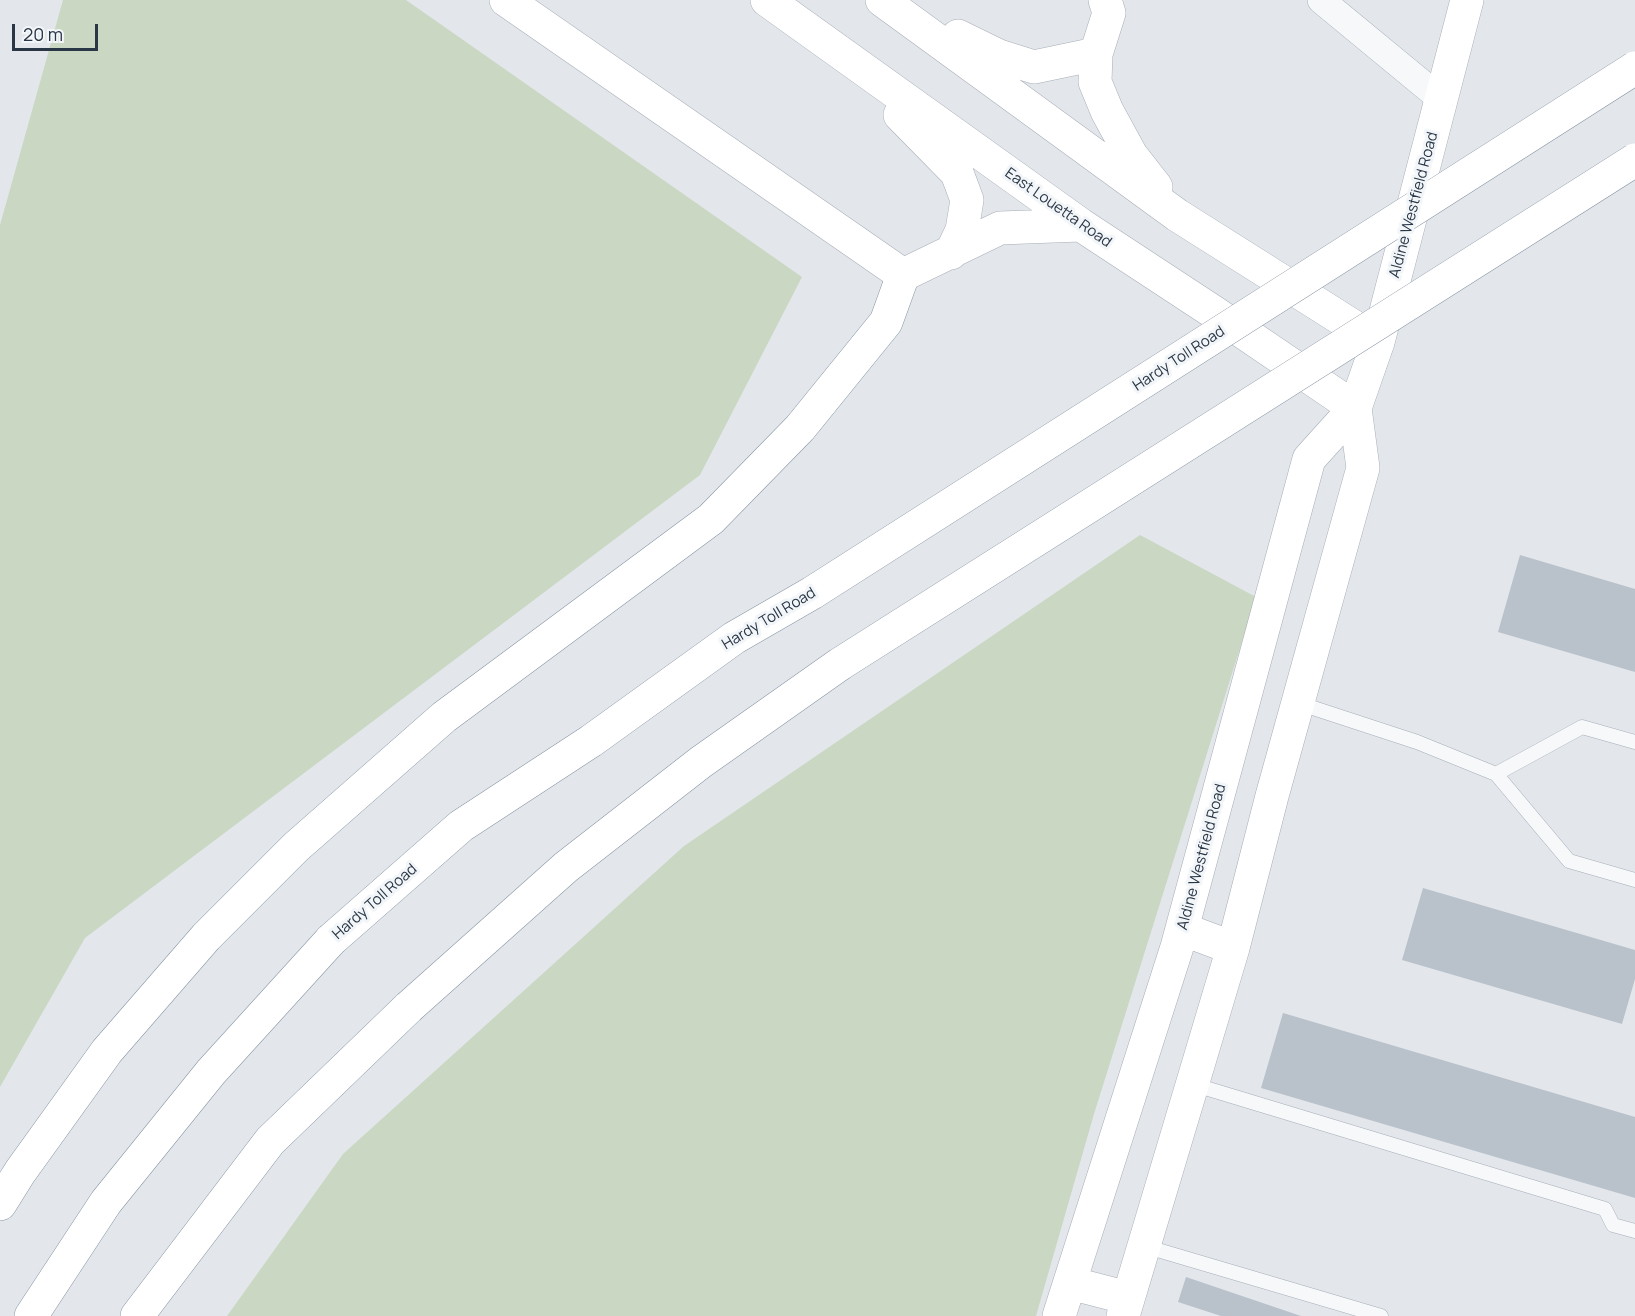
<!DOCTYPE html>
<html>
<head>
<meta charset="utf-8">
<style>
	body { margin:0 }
	#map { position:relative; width:1635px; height:1316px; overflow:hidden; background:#e3e7ec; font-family:Manrope,sans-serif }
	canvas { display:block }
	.scale { position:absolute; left:12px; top:24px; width:86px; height:27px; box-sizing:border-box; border:3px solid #293646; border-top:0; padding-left:8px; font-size:18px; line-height:21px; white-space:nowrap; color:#293646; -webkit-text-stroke:4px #f3f6f9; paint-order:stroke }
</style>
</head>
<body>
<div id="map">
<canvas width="1635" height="1316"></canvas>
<div class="scale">20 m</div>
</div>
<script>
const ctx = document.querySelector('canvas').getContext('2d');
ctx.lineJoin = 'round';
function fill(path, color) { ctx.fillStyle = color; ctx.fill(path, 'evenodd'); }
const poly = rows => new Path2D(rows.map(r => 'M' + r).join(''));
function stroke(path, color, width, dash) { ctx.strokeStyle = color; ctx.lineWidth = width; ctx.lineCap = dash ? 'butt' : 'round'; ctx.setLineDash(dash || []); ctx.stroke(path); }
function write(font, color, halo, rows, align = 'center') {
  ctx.font = font + ' Manrope,sans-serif'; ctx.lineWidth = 6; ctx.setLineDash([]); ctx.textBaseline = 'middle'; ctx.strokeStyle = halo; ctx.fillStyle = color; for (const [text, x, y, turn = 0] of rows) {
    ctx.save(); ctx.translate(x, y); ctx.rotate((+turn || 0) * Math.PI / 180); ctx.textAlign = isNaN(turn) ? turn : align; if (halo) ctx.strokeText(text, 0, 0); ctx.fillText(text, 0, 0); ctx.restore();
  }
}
const green = poly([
	[63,0,406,0,802,277,700,475,85,938,0,1087,0,225],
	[1140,535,1256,597,1094,1114,1036,1316,227,1316,343,1154,684,846]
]);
const building = poly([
	[1520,555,1635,589,1635,672,1498,632],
	[1423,888,1635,950,1635,979,1622,1024,1402,960],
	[1283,1013,1635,1117,1635,1198,1261,1088],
	[1186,1277,1301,1316,1221,1316,1178,1302]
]);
const service = poly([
	[1298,703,1417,742,1496,774,1569,861,1635,880],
	[1496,774,1582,727,1635,742],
	[1192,1084,1605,1209,1613,1225,1635,1231],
	[1144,1246,1381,1316]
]);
const minor = poly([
	[1321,0,1441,99]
]);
const secondary = poly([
	[506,0,903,275,1000,228,1081,225],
	[767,0,1081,225,1215,313,1355,408],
	[882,0,1177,215,1378,342],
	[1105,0,1109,13,1096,54,1095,82,1107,111,1131,155,1156,187],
	[958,36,999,56,1034,67,1096,54],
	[900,115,957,173,967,200,962,230,951,253],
	[1182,929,1233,948],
	[1070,1283,1128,1298],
	[1059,1316,1177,947,1309,459,1355,408,1378,342,1467,0],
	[1123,1316,1233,948,1272,796,1363,468,1355,408]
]);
const motorway = poly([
	[0,1204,20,1172,107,1051,206,937,296,847,444,717,711,519,800,428,886,322,903,275],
	[31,1316,106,1202,211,1072,331,940],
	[137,1316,270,1141,409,1007]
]);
const motorwayBridge = poly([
	[331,940,461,826,591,741,734,638,812,593,1635,68],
	[409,1007,566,867,701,762,840,664,1635,160]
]);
const streetNames = [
	["Aldine Westfield Road",1414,205,-75],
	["East Louetta Road",1058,208,35],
	["Hardy Toll Road",1179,359,-33],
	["Hardy Toll Road",769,619,-31],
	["Aldine Westfield Road",1202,857,-75],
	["Hardy Toll Road",375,902,-41]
];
fill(green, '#cad7c3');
fill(building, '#b9c1ca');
stroke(service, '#a7aeb7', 15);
stroke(minor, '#a7aeb7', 28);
stroke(secondary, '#a7aeb7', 34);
stroke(motorway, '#8996a4', 34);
stroke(service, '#f6f8fa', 14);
stroke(minor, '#f6f8fa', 27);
stroke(secondary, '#fff', 33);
stroke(motorway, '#fff', 33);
stroke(motorwayBridge, '#8996a4', 34, []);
stroke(motorwayBridge, '#fff', 33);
write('15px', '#293646', '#f3f6f9', streetNames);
</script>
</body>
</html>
